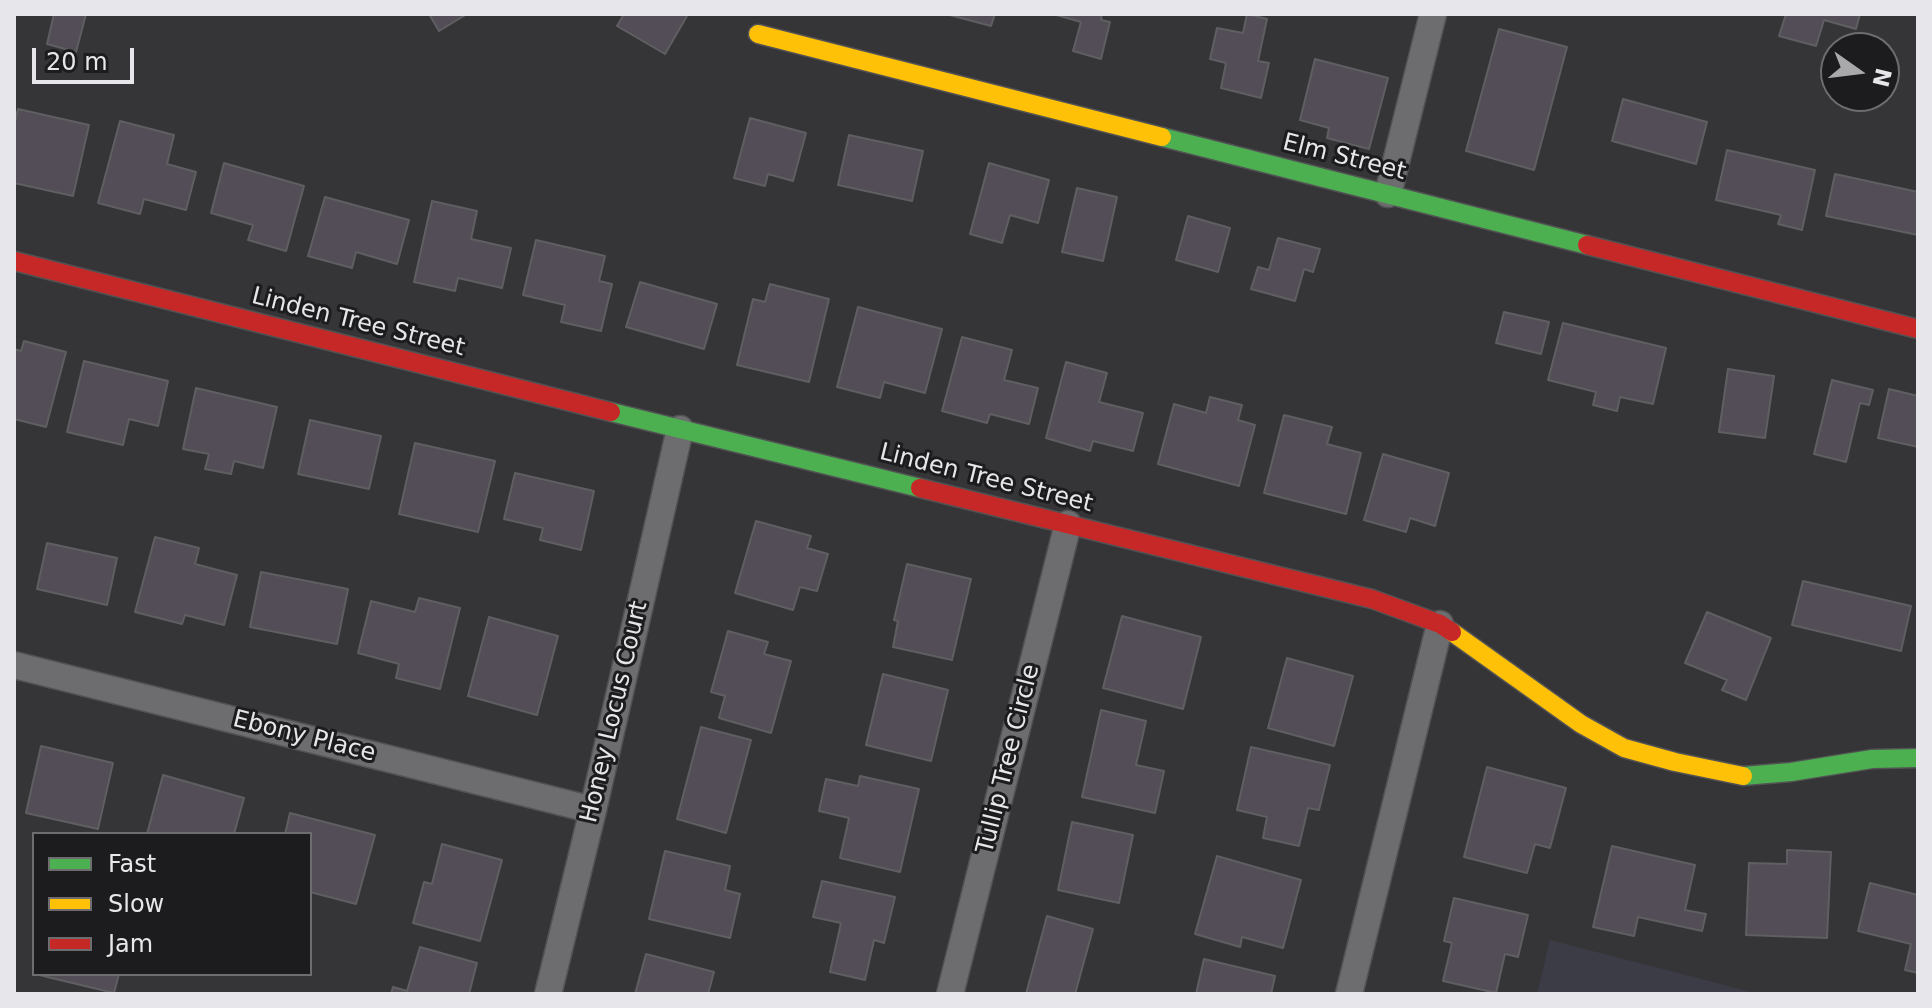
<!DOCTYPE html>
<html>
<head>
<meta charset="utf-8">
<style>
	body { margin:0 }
	#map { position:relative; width:1932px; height:1008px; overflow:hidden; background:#353538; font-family:"DejaVu Sans",sans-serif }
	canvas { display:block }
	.frame { position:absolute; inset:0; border:16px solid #e7e7eb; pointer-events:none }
	.legend { position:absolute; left:32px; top:832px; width:280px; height:144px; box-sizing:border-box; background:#1c1c1e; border:2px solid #6d6d70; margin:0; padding:10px 14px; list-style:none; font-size:24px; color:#e7e7eb }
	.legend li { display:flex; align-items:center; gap:16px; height:40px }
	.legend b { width:40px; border:2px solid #6d6d70 }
	.north { position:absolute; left:1820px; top:32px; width:80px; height:80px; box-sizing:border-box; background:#1c1c1e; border:2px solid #6d6d70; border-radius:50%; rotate:104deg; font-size:22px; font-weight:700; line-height:32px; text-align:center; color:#e7e7eb }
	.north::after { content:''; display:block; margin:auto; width:28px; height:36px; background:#a9a9ac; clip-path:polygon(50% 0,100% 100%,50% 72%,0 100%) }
	.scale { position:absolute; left:32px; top:48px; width:102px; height:36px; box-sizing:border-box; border:4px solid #e7e7eb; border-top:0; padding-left:10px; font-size:24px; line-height:28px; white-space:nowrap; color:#e7e7eb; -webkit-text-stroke:6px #1c1c1e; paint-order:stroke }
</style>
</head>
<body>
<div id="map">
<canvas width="1932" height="1008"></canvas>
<div class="frame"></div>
<ul class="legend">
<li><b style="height:10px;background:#4caf50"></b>Fast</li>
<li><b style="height:10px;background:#ffc107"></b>Slow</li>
<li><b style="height:10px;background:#c62828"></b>Jam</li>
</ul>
<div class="north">N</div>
<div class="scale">20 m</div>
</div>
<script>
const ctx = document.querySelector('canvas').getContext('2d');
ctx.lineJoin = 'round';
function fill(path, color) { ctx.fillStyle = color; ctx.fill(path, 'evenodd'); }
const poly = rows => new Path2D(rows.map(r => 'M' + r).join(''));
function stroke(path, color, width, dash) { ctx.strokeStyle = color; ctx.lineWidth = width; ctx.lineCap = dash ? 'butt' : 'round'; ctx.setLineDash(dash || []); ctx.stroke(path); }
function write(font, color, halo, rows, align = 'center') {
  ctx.font = font + ' "DejaVu Sans",sans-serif'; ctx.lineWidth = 6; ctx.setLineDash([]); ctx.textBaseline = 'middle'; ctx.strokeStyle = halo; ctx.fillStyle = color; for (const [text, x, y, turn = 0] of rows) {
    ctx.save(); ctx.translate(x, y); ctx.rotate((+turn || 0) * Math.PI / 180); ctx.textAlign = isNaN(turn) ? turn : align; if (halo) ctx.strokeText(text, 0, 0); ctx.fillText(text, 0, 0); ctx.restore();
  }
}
const built = poly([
	[1550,940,1759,994,1537,994]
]);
const building = poly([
	[54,14,86,14,76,52,47,44,54,14],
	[429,14,467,14,439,31,429,14],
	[624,14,683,14,687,16,665,54,617,26,624,14],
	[946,14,995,14,991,26,946,14],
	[1053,14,1102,14,1101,20,1110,22,1101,59,1073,51,1081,22,1053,14],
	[1247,14,1267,19,1258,61,1269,63,1261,98,1221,88,1226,63,1210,59,1217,28,1243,33,1247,14],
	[1786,14,1860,14,1856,29,1824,20,1816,46,1779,36,1786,14],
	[1499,29,1567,47,1534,170,1466,151,1499,29],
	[1315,59,1388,78,1369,149,1327,138,1329,128,1300,120,1315,59],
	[1623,99,1707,122,1696,164,1612,141,1623,99],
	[18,109,89,125,73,196,14,183,14,127,18,109],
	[750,118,806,133,793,181,768,174,765,186,734,178,750,118],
	[120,121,174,135,167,164,196,172,186,210,144,199,140,214,98,203,120,121],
	[849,135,923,151,912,201,838,185,849,135],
	[1727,150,1815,170,1802,230,1778,224,1781,215,1716,200,1727,150],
	[224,163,304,186,286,251,248,240,253,225,211,213,224,163],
	[989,163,1049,180,1038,223,1010,215,1002,243,970,234,989,163],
	[1835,174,1918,192,1918,235,1826,216,1835,174],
	[1077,188,1117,197,1103,261,1062,252,1077,188],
	[325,197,409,220,397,264,356,252,352,268,308,256,325,197],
	[432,201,477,211,471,239,511,248,502,288,458,278,455,291,414,282,432,201],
	[1188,216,1230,228,1218,272,1176,260,1188,216],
	[1278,238,1320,249,1313,272,1304,269,1295,301,1251,289,1258,267,1269,270,1278,238],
	[536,240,605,256,599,281,612,284,601,331,561,322,565,305,523,295,536,240],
	[640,282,717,304,704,349,626,327,640,282],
	[770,284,829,299,809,382,737,365,753,299,765,302,770,284],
	[858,307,942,329,925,393,884,382,880,398,837,387,858,307],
	[1504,312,1549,322,1541,354,1496,343,1504,312],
	[1563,323,1666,348,1653,404,1620,397,1617,411,1593,405,1596,392,1548,380,1563,323],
	[962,337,1012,350,1004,380,1038,388,1029,424,990,414,987,423,942,411,962,337],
	[24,341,66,352,46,427,14,419,14,349,21,351,24,341],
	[84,361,168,381,158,426,129,419,123,445,67,432,84,361],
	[1066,362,1107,373,1099,402,1143,413,1133,451,1093,441,1090,451,1046,438,1066,362],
	[1728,369,1774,376,1765,438,1719,432,1728,369],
	[1832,380,1873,390,1869,405,1860,403,1846,462,1814,454,1832,380],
	[196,388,277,407,263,468,234,461,231,474,205,469,209,454,183,449,196,388],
	[1889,389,1918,396,1918,447,1878,438,1889,389],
	[1210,397,1242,405,1238,420,1255,425,1239,486,1158,464,1174,404,1206,413,1210,397],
	[1284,415,1332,427,1327,444,1361,453,1346,514,1264,493,1284,415],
	[310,420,381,436,369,489,298,474,310,420],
	[415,443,495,461,478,532,399,514,415,443],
	[1383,454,1449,473,1435,526,1410,518,1406,532,1364,520,1383,454],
	[515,473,594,491,581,550,540,540,543,528,504,519,515,473],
	[756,521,811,536,807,548,828,554,817,591,800,587,793,610,735,593,756,521],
	[155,537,199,548,195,564,237,575,224,625,185,615,182,624,135,612,155,537],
	[47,543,117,558,107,605,37,589,47,543],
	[907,564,971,579,952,660,893,647,898,621,894,620,907,564],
	[261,572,348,589,337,644,250,627,261,572],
	[1803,581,1911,606,1901,651,1792,625,1803,581],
	[419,598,460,608,440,689,396,678,399,664,358,653,371,601,415,612,419,598],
	[1707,612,1771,638,1746,700,1722,690,1727,680,1685,663,1707,612],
	[1122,616,1201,637,1183,709,1103,688,1122,616],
	[489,617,558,636,537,715,468,696,489,617],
	[728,631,768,642,764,654,791,661,771,733,719,718,725,696,711,692,728,631],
	[1287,658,1353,676,1334,746,1268,728,1287,658],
	[883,674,948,690,931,761,866,745,883,674],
	[1101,710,1146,721,1136,765,1164,771,1155,813,1082,797,1101,710],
	[701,727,751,740,726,833,677,819,701,727],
	[41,746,113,763,98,829,26,813,41,746],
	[1251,747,1330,765,1319,810,1308,808,1299,846,1263,838,1267,817,1237,810,1251,747],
	[1487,767,1566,788,1550,848,1535,844,1527,873,1464,857,1487,767],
	[163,775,244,798,234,834,147,834,163,775],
	[860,776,919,789,900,872,840,858,849,818,819,811,826,779,858,786,860,776],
	[290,813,375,835,356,904,310,892,310,834,285,834,290,813],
	[1072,822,1133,835,1119,903,1058,890,1072,822],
	[442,844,502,860,480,941,413,923,424,882,432,884,442,844],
	[1612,846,1695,865,1685,910,1706,914,1702,931,1638,917,1634,936,1593,927,1612,846],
	[1787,850,1831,852,1827,938,1746,935,1749,863,1787,864,1787,850],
	[665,851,730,866,725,890,740,894,730,938,649,919,665,851],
	[1217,856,1301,880,1283,948,1242,937,1240,947,1195,934,1217,856],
	[822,881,895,897,884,943,874,940,865,980,830,972,841,923,813,917,822,881],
	[1870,883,1918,895,1918,973,1905,970,1911,944,1858,931,1870,883],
	[1454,898,1528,915,1518,957,1505,954,1496,993,1443,981,1452,943,1444,941,1454,898],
	[1047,916,1093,929,1075,994,1026,994,1047,916],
	[420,947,477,963,469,994,391,994,393,987,407,991,420,947],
	[646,954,714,972,708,994,635,994,646,954],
	[1204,959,1275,976,1271,994,1196,994,1204,959],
	[35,974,119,974,114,993,35,974]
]);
const street = poly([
	[1388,194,1433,14],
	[14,665,593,810],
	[548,994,593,810,680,429],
	[950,994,1068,524],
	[1349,994,1440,624]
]);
const fast = poly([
	[1162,137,1587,245],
	[611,412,920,488],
	[1743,776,1791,772,1872,759,1918,758]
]);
const slow = poly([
	[758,34,1162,137],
	[1452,632,1581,724,1624,748,1675,762,1743,776]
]);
const jam = poly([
	[1587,245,1918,329],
	[14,261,611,412],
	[920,488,1372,599,1440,624,1452,632]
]);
const streetNames = [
	["Elm Street",1344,158,14],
	["Linden Tree Street",358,323,14],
	["Linden Tree Street",986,479,14],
	["Honey Locus Court",615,712,-77],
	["Ebony Place",304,737,14],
	["Tullip Tree Circle",1009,759,-76]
];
fill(built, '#3c3c46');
fill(building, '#524d56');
stroke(building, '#5f5f61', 2);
stroke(street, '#525254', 29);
stroke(fast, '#525254', 21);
stroke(slow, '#525254', 21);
stroke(jam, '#525254', 21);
stroke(street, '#6d6d6f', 26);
stroke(fast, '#4caf50', 18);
stroke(slow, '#ffc107', 18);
stroke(jam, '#c62828', 18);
write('24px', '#e7e7eb', '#1c1c1e', streetNames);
</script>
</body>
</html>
